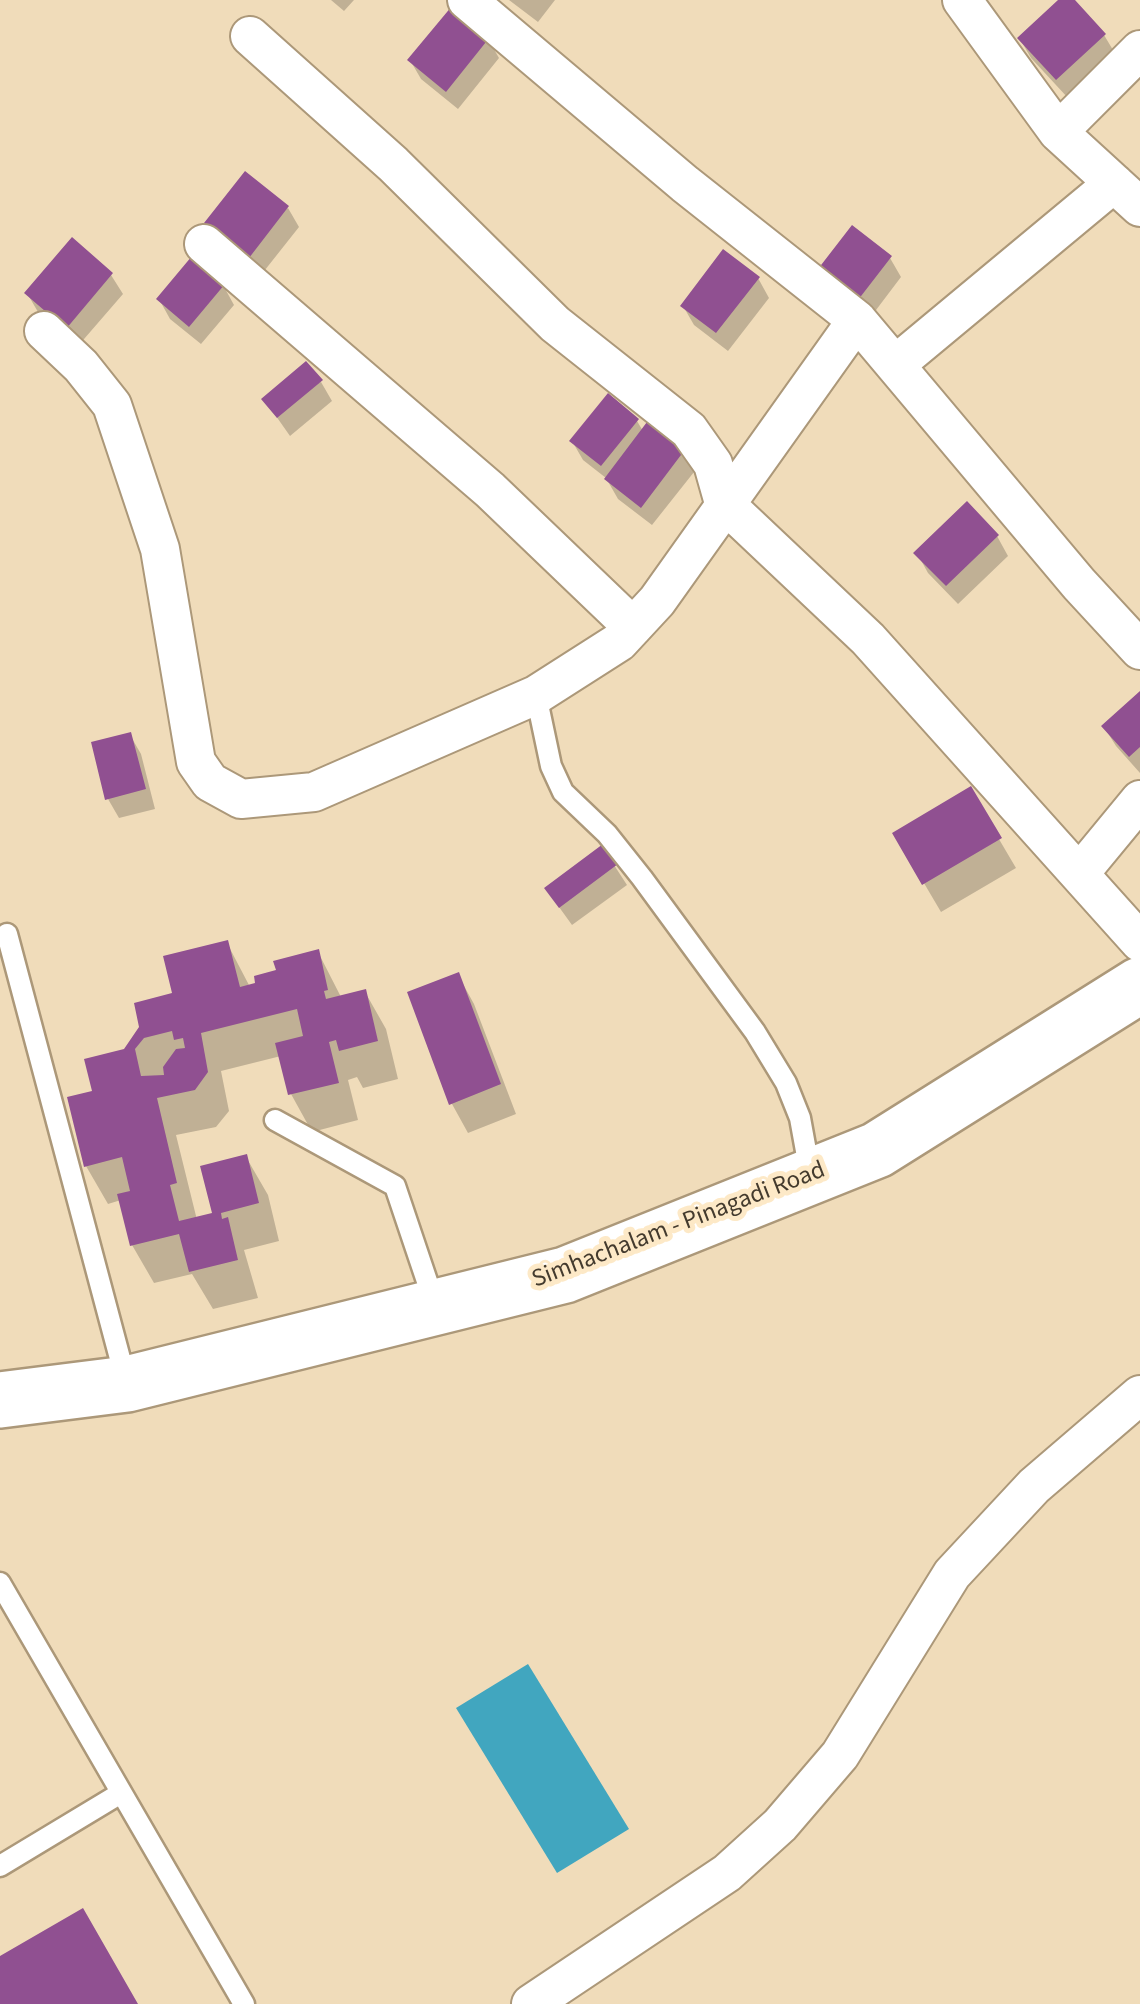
<!DOCTYPE html>
<html>
<head>
<meta charset="utf-8">
<style>
	body { margin:0 }
	canvas { display:block; background:#f0dcba }
</style>
</head>
<body>
<canvas width="1140" height="2004"></canvas>
<script>
const ctx = document.querySelector('canvas').getContext('2d');
ctx.lineJoin = 'round';
function fill(path, color) { ctx.fillStyle = color; ctx.fill(path, 'evenodd'); }
const poly = rows => new Path2D(rows.map(r => 'M' + r).join(''));
function stroke(path, color, width, dash) { ctx.strokeStyle = color; ctx.lineWidth = width; ctx.lineCap = dash ? 'butt' : 'round'; ctx.setLineDash(dash || []); ctx.stroke(path); }
function write(font, color, halo, rows, align = 'center') {
  ctx.font = font + ' "Source Sans 3",sans-serif'; ctx.lineWidth = 10; ctx.setLineDash([]); ctx.textBaseline = 'middle'; ctx.strokeStyle = halo; ctx.fillStyle = color; for (const [text, x, y, turn = 0] of rows) {
    ctx.save(); ctx.translate(x, y); ctx.rotate((+turn || 0) * Math.PI / 180); ctx.textAlign = isNaN(turn) ? turn : align; if (halo) ctx.strokeText(text, 0, 0); ctx.fillText(text, 0, 0); ctx.restore();
  }
}
const water = poly([
	[528,1664,629,1829,557,1873,456,1708]
]);
const shadow = poly([
	[331,0,354,0,344,11],
	[509,0,555,0,538,22],
	[1062,0,1072,0,1104,35,1116,55,1068,98,1031,58,1020,39],
	[488,39,499,58,458,109,421,79,410,60],
	[288,208,299,227,261,275,218,243],
	[72,241,111,275,123,294,78,346,38,312,27,293],
	[890,258,901,277,870,318,832,289],
	[758,278,769,298,728,351,694,325,683,306],
	[223,285,234,305,201,344,170,319,159,299],
	[321,382,332,401,290,436,264,399],
	[637,421,643,431,682,452,694,472,652,525,618,499,606,478,583,460,572,441],
	[997,536,1008,556,958,604,928,573,917,553],
	[1140,695,1140,773,1116,746,1104,727],
	[130,735,141,754,155,809,119,818,108,799],
	[970,790,1016,868,941,912,895,834],
	[603,848,627,885,572,925,559,907],
	[227,943,250,987,318,952,341,997,365,992,386,1029,398,1079,363,1088,357,1077,348,1080,358,1120,312,1132,291,1094,281,1056,221,1071,229,1111,216,1127,176,1135,197,1220,215,1215,246,1157,268,1195,279,1241,244,1250,258,1298,213,1309,192,1274,154,1283,132,1245,121,1200,108,1204,86,1166,95,1093,125,1051,175,994],
	[458,975,474,1004,516,1114,468,1133,452,1104]
]);
const building = poly([
	[1058,0,1075,0,1106,34,1056,80,1017,38],
	[452,6,490,37,446,92,407,60],
	[245,171,289,206,249,258,204,223],
	[852,225,892,256,858,300,818,269],
	[72,237,113,273,66,329,24,293],
	[723,249,760,277,716,333,680,306],
	[192,256,225,284,189,327,156,299],
	[306,361,323,380,277,418,261,399],
	[608,393,639,419,601,466,569,441],
	[647,422,684,451,641,508,604,479],
	[967,501,999,535,946,586,913,553],
	[1140,691,1140,747,1129,757,1101,726],
	[131,732,146,789,105,800,91,742],
	[971,786,1002,838,922,885,892,833],
	[603,844,618,864,559,908,544,888],
	[228,940,240,987,255,983,254,976,276,970,273,961,319,949,328,990,324,991,326,999,366,989,378,1041,339,1051,336,1040,329,1042,339,1083,288,1095,275,1043,303,1036,297,1009,201,1033,208,1072,195,1090,157,1098,177,1183,170,1185,179,1221,212,1213,200,1166,247,1154,259,1203,221,1213,222,1219,228,1217,238,1260,189,1272,179,1234,130,1246,117,1194,130,1191,122,1157,84,1167,67,1097,92,1091,84,1059,124,1049,139,1027,134,1003,172,993,163,956],
	[172,1031,174,1040,183,1038,185,1048,176,1049,163,1067,164,1075,141,1076,135,1049,144,1038],
	[459,972,501,1084,449,1105,407,992],
	[83,1908,138,2004,0,2004,0,1956]
]);
const lane = poly([
	[536,695,551,766,563,792,607,834,642,878,755,1032,786,1083,800,1118,810,1173],
	[7,934,126,1381],
	[275,1120,395,1186,435,1305],
	[0,1583,244,2004],
	[0,1866,121,1793]
]);
const street = poly([
	[962,0,1058,132],
	[250,36,393,164,555,324,689,430,713,464,724,503,868,639,1140,942],
	[1140,50,1058,132,1140,207],
	[204,244,490,490,633,627],
	[857,320,1079,584,1140,650],
	[44,331,81,366,112,405,160,549,196,762,210,782,241,799,314,792,536,695,619,642,657,601,857,320,685,184,467,0],
	[895,365,1114,183],
	[1079,874,1140,800],
	[531,2004,727,1873,780,1825,840,1755,952,1574,1034,1486,1140,1395]
]);
const primary = poly([
	[0,1400,127,1384,565,1275,877,1150,1140,985]
]);
const streetNames = [
	["Simhachalam - Pinagadi Road",679,1226,-21]
];
fill(water, '#41a6bf');
fill(shadow, '#0003');
fill(building, '#905091');
stroke(lane, '#ac9879', 25);
stroke(street, '#ac9879', 42);
stroke(primary, '#ac9879', 60);
stroke(lane, '#fff', 20);
stroke(street, '#fff', 38);
stroke(primary, '#fff', 55);
write('25px', '#443b2e', '#fde9c7', streetNames);
</script>
</body>
</html>
